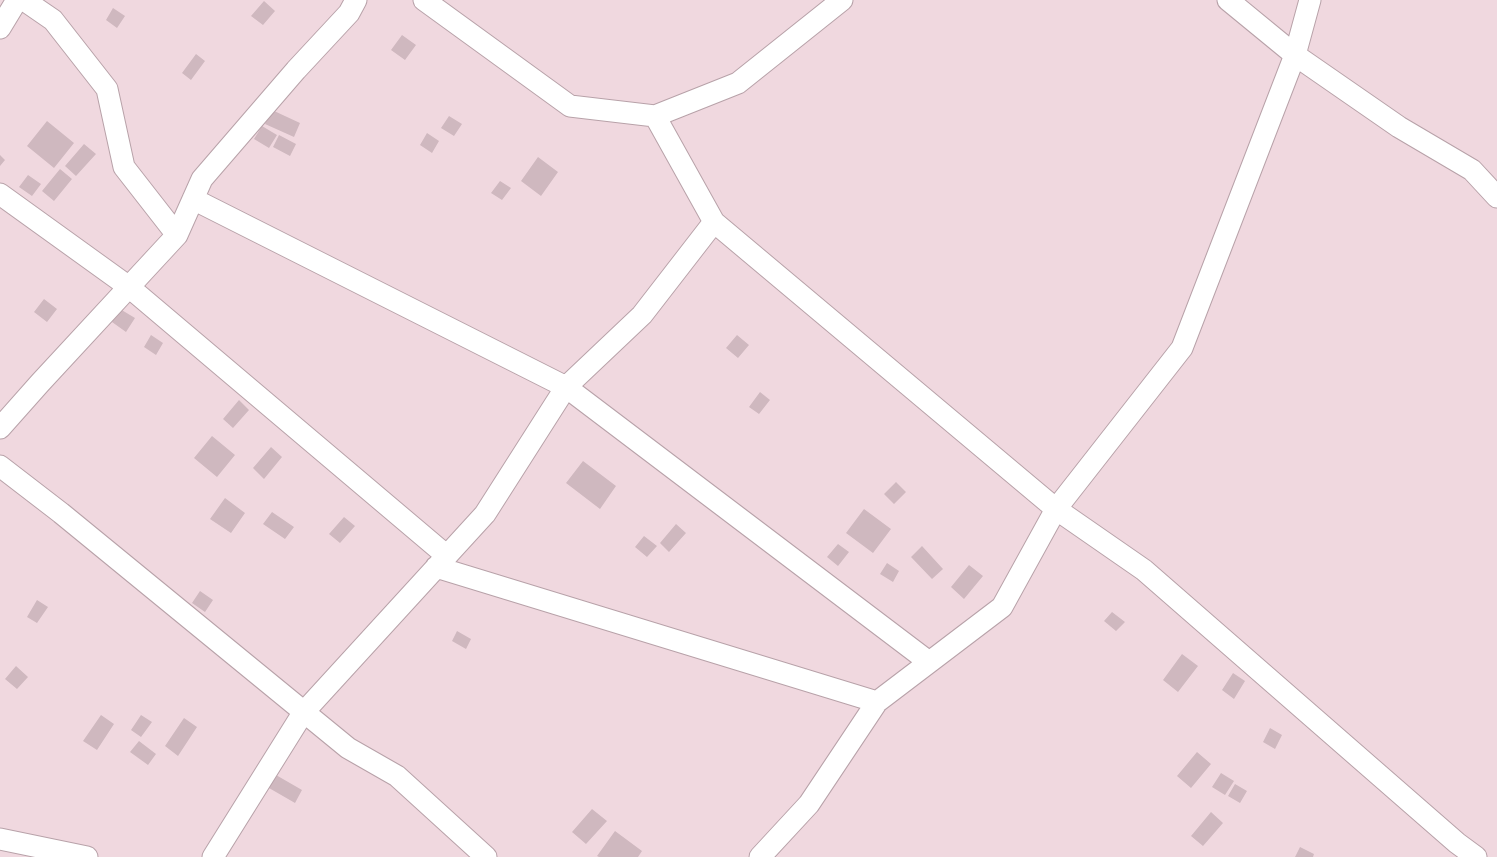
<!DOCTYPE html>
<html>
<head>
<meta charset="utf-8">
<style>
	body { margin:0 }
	canvas { display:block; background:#f0d8df }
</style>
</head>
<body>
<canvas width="1497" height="857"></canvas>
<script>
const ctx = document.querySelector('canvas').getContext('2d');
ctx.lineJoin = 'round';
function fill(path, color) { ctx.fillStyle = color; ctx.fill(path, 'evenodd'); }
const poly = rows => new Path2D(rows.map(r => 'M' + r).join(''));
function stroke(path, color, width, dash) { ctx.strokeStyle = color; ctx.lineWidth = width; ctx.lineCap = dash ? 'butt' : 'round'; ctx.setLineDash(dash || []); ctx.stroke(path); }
const building = poly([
	[264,1,275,11,263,25,251,16],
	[113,8,125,16,117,28,106,20],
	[402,35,416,45,405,60,391,50],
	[196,54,205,61,191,80,182,73],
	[272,110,300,123,294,137,265,124],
	[449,116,462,124,454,136,441,128],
	[47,121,74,143,54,168,27,146],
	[262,126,277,135,269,148,254,139],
	[427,133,439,141,432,153,420,145],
	[279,135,296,144,290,156,273,147],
	[84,144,96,154,76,176,65,166],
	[0,155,5,160,0,166],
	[538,157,558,172,541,196,521,181],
	[60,169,72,179,54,201,42,191],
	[28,175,41,184,32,196,19,187],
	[500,181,511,188,502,200,491,193],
	[44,299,57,309,47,322,34,312],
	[120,309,135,318,126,332,112,322],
	[151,335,163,343,156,355,144,347],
	[737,335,749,345,738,358,726,348],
	[760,392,770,400,759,414,749,407],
	[239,400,249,410,233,428,223,419],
	[212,436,235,455,217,477,194,458],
	[271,447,282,457,264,479,253,468],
	[583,461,616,486,600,509,566,483],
	[896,482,906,492,894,504,884,494],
	[225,498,245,513,231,533,210,519],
	[864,509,891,529,873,553,846,533],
	[272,512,294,527,285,539,263,524],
	[344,517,355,526,340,543,329,534],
	[676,524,686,533,669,552,660,543],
	[644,536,657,546,647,557,635,547],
	[838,544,849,552,838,566,827,557],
	[922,546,943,569,932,579,911,557],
	[887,563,899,571,893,582,880,574],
	[969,565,983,576,964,599,951,587],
	[200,591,213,600,205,612,192,603],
	[37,600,48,607,37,623,27,617],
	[1112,612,1125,622,1116,631,1104,621],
	[457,631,471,639,466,649,452,641],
	[1182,654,1198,666,1178,692,1163,680],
	[16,666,28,677,17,689,5,679],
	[1233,673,1245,681,1234,699,1222,690],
	[101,715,114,724,97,750,83,741],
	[141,715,152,722,141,737,131,730],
	[184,718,197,727,178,756,165,746],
	[1270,728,1282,735,1275,749,1263,742],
	[139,741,156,754,148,765,130,752],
	[1197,752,1211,764,1191,788,1177,776],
	[1221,773,1234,781,1225,795,1212,787],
	[276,775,302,790,295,803,269,788],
	[1235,784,1247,791,1240,803,1228,796],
	[592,809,607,821,586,844,572,832],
	[1211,812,1223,823,1203,846,1191,836],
	[615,831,642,851,638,857,599,857,597,856],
	[1300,847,1314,854,1313,857,1295,857]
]);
const street = poly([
	[24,0,53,20,107,89,124,167,177,235],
	[424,0,570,106,655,116,714,222,1056,509,1144,570,1457,843,1476,857],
	[1228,0,1295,55,1399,127,1472,170,1497,197],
	[0,28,17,0],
	[655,116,738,83,842,0],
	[0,194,129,287,447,556],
	[193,199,566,387,929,662],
	[0,428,40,383,177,235,202,179,296,70,349,13,356,0],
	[0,466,61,513,348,748,397,776,486,857],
	[436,567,877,702],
	[0,839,87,857],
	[213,857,303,713,485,514,566,387,642,315,714,222],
	[760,857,809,804,877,702,1002,607,1056,509,1182,348,1295,55,1310,0]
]);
fill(building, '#cfb8bf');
stroke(street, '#b8a2a9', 23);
stroke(street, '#fff', 21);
</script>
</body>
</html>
